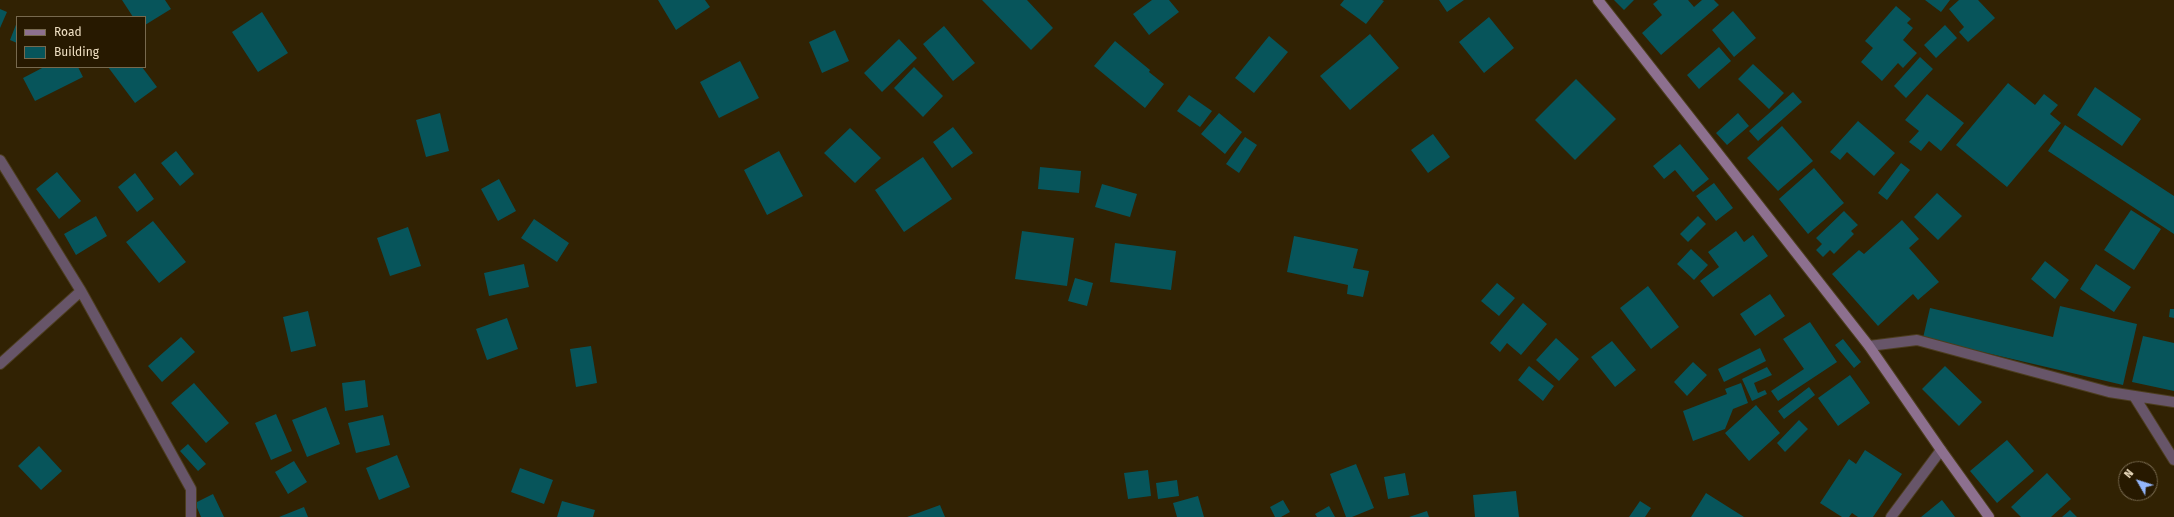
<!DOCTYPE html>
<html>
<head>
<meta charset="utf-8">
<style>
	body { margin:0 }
	#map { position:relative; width:2174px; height:517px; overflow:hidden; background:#312203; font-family:"Fira Sans",sans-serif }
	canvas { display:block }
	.legend { position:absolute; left:16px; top:16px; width:130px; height:52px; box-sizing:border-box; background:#271900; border:1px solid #77694e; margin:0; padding:5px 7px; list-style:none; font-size:12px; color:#f0e0c3 }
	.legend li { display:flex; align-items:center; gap:8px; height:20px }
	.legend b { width:20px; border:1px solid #77694e }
	.north { position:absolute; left:2118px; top:461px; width:40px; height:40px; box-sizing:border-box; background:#271900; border:1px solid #77694e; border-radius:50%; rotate:309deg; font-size:11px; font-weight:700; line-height:16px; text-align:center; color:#f0e0c3 }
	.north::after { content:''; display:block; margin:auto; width:14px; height:18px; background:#94b7fd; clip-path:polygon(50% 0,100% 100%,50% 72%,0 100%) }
</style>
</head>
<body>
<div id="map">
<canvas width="2174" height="517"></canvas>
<ul class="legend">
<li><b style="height:5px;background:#8d708f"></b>Road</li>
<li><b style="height:11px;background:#07555b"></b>Building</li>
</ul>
<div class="north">N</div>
</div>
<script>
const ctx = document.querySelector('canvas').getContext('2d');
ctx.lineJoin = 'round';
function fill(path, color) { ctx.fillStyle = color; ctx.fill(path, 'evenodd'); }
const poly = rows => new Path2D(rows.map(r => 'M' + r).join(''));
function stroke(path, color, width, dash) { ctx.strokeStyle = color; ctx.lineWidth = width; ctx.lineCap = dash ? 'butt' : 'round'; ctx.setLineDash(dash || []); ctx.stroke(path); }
const building = poly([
	[122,0,165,0,171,9,145,25,145,17,133,17],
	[658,0,705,0,710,7,676,30],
	[982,0,1027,0,1053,28,1031,50],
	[1152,0,1169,0,1179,12,1149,35,1133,14],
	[1344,0,1382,0,1384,1,1366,24,1340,5],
	[1439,0,1464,0,1447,12],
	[1614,0,1634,0,1624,10],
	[1658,0,1688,0,1694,7,1702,0,1714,0,1719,5,1661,55,1642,33,1662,15,1653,4],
	[1925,0,1950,0,1941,12],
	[1959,0,1978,0,1995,18,1968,42,1959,32,1964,27,1949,9],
	[1896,6,1911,19,1907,23,1913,28,1903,40,1917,53,1903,68,1898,63,1882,81,1861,62,1873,48,1865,41],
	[0,9,7,12,0,28],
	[1733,11,1756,38,1734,57,1712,30],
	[262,12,288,53,258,72,232,32],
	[1489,17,1514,48,1484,73,1459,42],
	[17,22,17,43,10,40],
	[1945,25,1957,38,1936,58,1924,45],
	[944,26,975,63,953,81,923,44],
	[835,30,849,61,822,73,809,42],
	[1370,34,1399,68,1350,110,1320,76],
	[1269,36,1288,52,1254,93,1235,78],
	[899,39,917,58,882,92,864,73],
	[1115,41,1150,70,1149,72,1164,84,1145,108,1094,66],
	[1719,47,1731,61,1699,89,1687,75],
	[1920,57,1933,69,1906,98,1894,86],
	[740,61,759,98,719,118,700,82],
	[1753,64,1784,93,1769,109,1738,79],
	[44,67,78,67,83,77,35,101,23,78],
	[108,67,142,67,157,87,135,103],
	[914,67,943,96,923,117,894,88],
	[1576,79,1616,119,1575,160,1535,120],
	[2008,83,2035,105,2044,94,2058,105,2050,114,2061,123,2007,187,1956,145],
	[2095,87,2141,119,2122,146,2077,115],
	[1793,92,1802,102,1758,141,1749,131],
	[1927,94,1964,123,1941,151,1929,141,1921,151,1909,142,1919,131,1905,120],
	[1189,95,1212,111,1200,127,1177,111],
	[440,113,449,151,426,157,416,120],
	[1219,113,1242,132,1225,154,1201,134],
	[1738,113,1749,126,1727,145,1716,133],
	[1858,121,1895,153,1874,176,1847,152,1840,160,1830,152],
	[2065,125,2174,196,2174,234,2048,151],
	[1782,126,1813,161,1778,191,1747,158],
	[953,127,973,153,952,168,933,142],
	[850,128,881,158,855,183,824,153],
	[1433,134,1450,157,1428,173,1411,150],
	[1245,137,1257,145,1239,173,1226,164],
	[1680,144,1709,179,1693,192,1675,170,1664,179,1653,166],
	[176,151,194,174,180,186,161,163],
	[779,151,803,196,767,215,744,170],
	[923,157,952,199,904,232,875,190],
	[1901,163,1910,170,1887,200,1878,193],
	[1040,167,1081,171,1079,193,1038,189],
	[1814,168,1844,203,1808,234,1779,199],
	[57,172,81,201,59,219,36,189],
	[135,173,154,199,137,212,118,187],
	[499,179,516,211,498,221,481,189],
	[1714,183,1733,208,1716,221,1696,196],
	[1102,184,1137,194,1130,217,1095,207],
	[1937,193,1962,216,1938,240,1914,217],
	[2131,210,2161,229,2134,270,2104,250],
	[1844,211,1858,225,1851,231,1854,234,1834,254,1830,250,1823,257,1816,250,1822,244,1816,238],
	[96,216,107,236,76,255,64,234],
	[1698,216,1706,224,1688,242,1680,234],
	[534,219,569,243,557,262,521,238],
	[1902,220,1919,239,1909,248,1939,282,1918,300,1913,294,1878,326,1832,274,1859,250,1864,254],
	[153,221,186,262,159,283,126,242],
	[408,227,421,266,390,276,377,238],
	[1022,231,1074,238,1067,286,1015,279],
	[1736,231,1744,242,1753,235,1768,256,1713,297,1700,281,1719,267,1708,252],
	[1294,236,1358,249,1353,268,1369,271,1363,297,1347,294,1348,285,1287,272],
	[1115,243,1176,251,1171,290,1110,282],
	[1691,249,1708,265,1694,280,1677,264],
	[2045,261,2069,280,2055,299,2031,279],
	[524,264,529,287,489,296,484,273],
	[2096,264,2131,287,2114,312,2080,289],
	[1075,278,1093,283,1087,306,1068,301],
	[1497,283,1515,298,1499,316,1481,301],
	[1648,286,1679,327,1651,349,1620,308],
	[1770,294,1785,316,1755,336,1740,314],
	[1523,303,1547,324,1521,355,1507,343,1500,352,1490,343],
	[2060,306,2137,324,2123,385,1923,338,1930,308,2053,337],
	[2170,309,2174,309,2174,318,2169,317],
	[308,311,316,346,291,352,283,317],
	[507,318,518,349,487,360,476,329],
	[1810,322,1837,362,1778,401,1771,391,1804,369,1783,339],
	[2143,336,2174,343,2174,391,2132,382],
	[181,337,195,352,162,382,148,366],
	[1556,338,1579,359,1559,381,1536,360],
	[1843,339,1861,362,1854,368,1835,345],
	[1612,341,1636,370,1615,387,1591,357],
	[591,346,597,383,576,387,570,349],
	[1760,348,1766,361,1724,382,1718,369],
	[1693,362,1707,375,1687,396,1674,382],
	[1529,366,1554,386,1543,401,1518,380],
	[1945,366,1982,402,1959,426,1922,389],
	[1767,367,1772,375,1754,383,1758,393,1765,390,1767,394,1752,401,1742,379],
	[1850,375,1870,403,1838,426,1818,398],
	[365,380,368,407,345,411,342,383],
	[194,383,229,423,206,443,171,403],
	[1741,383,1748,403,1733,409,1725,429,1693,441,1683,411,1727,394,1725,389],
	[1809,387,1815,395,1784,419,1778,411],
	[1756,405,1780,433,1749,461,1725,433],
	[326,407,340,444,307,457,292,420],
	[276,414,292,451,271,460,255,423],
	[383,415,390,445,356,453,348,423],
	[1799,420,1808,429,1785,452,1777,443],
	[2007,440,2034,471,1997,503,1970,471],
	[188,444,206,464,198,471,180,451],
	[39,446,62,471,41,490,18,466],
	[1865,450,1902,474,1873,517,1858,517,1852,513,1849,517,1842,517,1820,503,1849,459,1856,464],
	[397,455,410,487,379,500,366,468],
	[294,461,307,482,288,494,275,472],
	[1356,464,1374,508,1352,517,1346,517,1330,474],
	[520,468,553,480,544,504,511,492],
	[1148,470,1151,496,1128,499,1124,473],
	[1405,473,1409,495,1388,499,1384,477],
	[2047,473,2071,499,2051,517,2021,517,2011,507],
	[1177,480,1179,496,1158,499,1156,483],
	[1516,491,1519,517,1475,517,1473,495],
	[1706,493,1744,517,1691,517],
	[213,494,224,517,201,517,195,503],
	[1198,496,1204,517,1177,517,1173,503],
	[1283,500,1290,512,1281,517,1275,517,1270,507],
	[1942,500,1955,517,1921,517],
	[562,501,595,510,593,517,557,517],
	[1640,501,1651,508,1645,517,1629,517],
	[940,505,945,517,907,517],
	[1329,506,1335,517,1317,517,1315,514],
	[304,507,308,517,279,517],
	[2070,510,2077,517,2062,517],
	[1427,511,1429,517,1409,517]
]);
const street = poly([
	[0,160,81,291,191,489,191,517],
	[1869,346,1917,340,2109,392,2174,402],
	[0,364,81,291],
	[2134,396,2174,460],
	[1891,517,1941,450]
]);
const secondary = poly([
	[1598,0,1869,346,1941,450,1989,517]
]);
fill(building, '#07555b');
stroke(street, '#4c3d1e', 12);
stroke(secondary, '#4c3d1e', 12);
stroke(street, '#675569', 10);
stroke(secondary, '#8d708f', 10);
</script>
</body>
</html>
